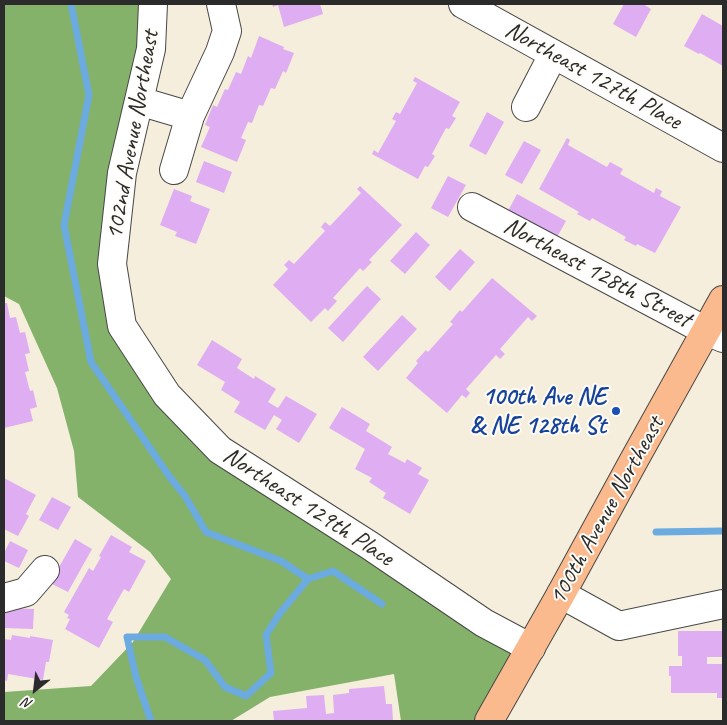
<!DOCTYPE html>
<html>
<head>
<meta charset="utf-8">
<style>
	body { margin:0 }
	#map { position:relative; width:727px; height:725px; overflow:hidden; background:#f6eedc; font-family:Caveat,sans-serif }
	canvas { display:block }
	.frame { position:absolute; inset:0; border:5px solid #2b2b2b; pointer-events:none }
	.north { position:absolute; left:10px; top:665px; width:50px; height:50px; -webkit-text-stroke:4px #fdfcf7; paint-order:stroke; rotate:209deg; font-size:14px; font-weight:700; line-height:20px; text-align:center; color:#2b2b2b }
	.north::after { content:''; display:block; margin:auto; width:18px; height:22px; background:#2b2b2b; clip-path:polygon(50% 0,100% 100%,50% 72%,0 100%) }
</style>
</head>
<body>
<div id="map">
<canvas width="727" height="725"></canvas>
<div class="frame"></div>
<div class="north">N</div>
</div>
<script>
const ctx = document.querySelector('canvas').getContext('2d');
ctx.lineJoin = 'round';
function fill(path, color) { ctx.fillStyle = color; ctx.fill(path, 'evenodd'); }
const poly = rows => new Path2D(rows.map(r => 'M' + r).join(''));
function stroke(path, color, width, dash) { ctx.strokeStyle = color; ctx.lineWidth = width; ctx.lineCap = dash ? 'butt' : 'round'; ctx.setLineDash(dash || []); ctx.stroke(path); }
function write(font, color, halo, rows, align = 'center') {
  ctx.font = font + ' Caveat,sans-serif'; ctx.lineWidth = 4; ctx.setLineDash([]); ctx.textBaseline = 'middle'; ctx.strokeStyle = halo; ctx.fillStyle = color; for (const [text, x, y, turn = 0] of rows) {
    ctx.save(); ctx.translate(x, y); ctx.rotate((+turn || 0) * Math.PI / 180); ctx.textAlign = isNaN(turn) ? turn : align; if (halo) ctx.strokeText(text, 0, 0); ctx.fillText(text, 0, 0); ctx.restore();
  }
}
const forest = poly([
	[4,4,153,4,122,173,122,326,220,450,531,648,489,721,401,721,394,674,270,697,231,721,4,721,4,692,91,686,133,642,171,579,150,552,78,497,74,451,57,388,19,304,4,296]
]);
const stream = poly([
	[71,4,89,95,64,225,91,362,169,476,185,496,206,532,281,561,308,579],
	[656,532,723,531],
	[151,721,136,677,127,637,165,637,205,660,225,687,246,696,271,673,266,635,280,613,308,579,333,571,382,604]
]);
const building = poly([
	[272,4,320,4,323,14,284,27,278,5,273,7],
	[624,4,643,4,651,9,636,37,613,24],
	[702,14,723,26,723,66,700,53,699,54,684,46],
	[259,36,284,47,283,49,294,53,286,73,283,71,275,89,271,88,263,106,259,105,252,123,248,122,241,138,246,140,237,162,201,147,210,127,205,125,213,105,217,107,225,89,228,90,236,72,241,74,248,56,251,58],
	[415,77,460,102,452,116,456,118,449,129,446,128,432,154,435,156,428,167,425,166,418,179,372,154,374,150,378,153,396,121,392,119,396,112,400,114,417,83,413,81],
	[487,112,504,122,486,155,469,146],
	[567,138,570,140,568,145,607,167,610,162,623,169,620,174,654,193,656,188,662,191,660,196,681,207,655,253,637,244,636,246,624,240,626,237,592,218,590,221,577,214,579,212,539,189],
	[524,141,541,150,522,184,505,175],
	[204,161,232,172,224,193,196,182],
	[448,176,466,185,448,217,431,208],
	[360,186,402,225,369,260,372,262,363,271,360,268,333,298,337,301,328,311,325,308,311,322,273,285,288,269,284,265,289,260,294,264,325,231,321,227,325,222,330,226,361,193,357,189],
	[174,189,192,196,190,201,210,209,196,244,175,236,177,232,160,225],
	[517,194,566,221,556,239,508,211],
	[416,232,430,245,405,274,390,261],
	[460,249,475,262,450,291,435,277],
	[492,278,537,316,532,321,528,317,500,349,505,354,500,359,496,355,466,389,470,393,466,398,462,395,447,413,406,378,418,363,416,361,426,350,428,352,453,324,450,322,460,310,462,312],
	[367,286,381,299,343,342,328,328],
	[4,303,7,303,10,318,16,317,20,333,25,332,30,353,25,354,29,371,25,372,30,391,33,390,37,407,30,409,33,421,4,428],
	[402,315,417,329,378,371,363,357],
	[212,340,242,359,237,368,254,379,255,376,276,389,268,402,278,408,286,396,317,414,299,443,276,429,282,420,274,415,265,430,234,412,240,402,221,390,225,382,197,365],
	[342,407,370,424,366,431,392,447,388,454,405,463,407,459,422,468,418,474,429,480,410,514,383,498,386,493,369,482,372,478,355,469,365,449,329,428],
	[4,478,36,495,26,514,29,516,18,536,4,529],
	[52,497,71,507,58,530,39,520],
	[111,535,132,547,129,552,146,561,129,592,124,589,107,619,113,622,99,648,65,629,70,619,67,618,69,615,64,612,89,568,93,571,101,557,99,556],
	[75,539,92,549,68,592,50,583],
	[10,541,28,550,19,568,4,561,4,553],
	[4,608,34,609,33,629,4,628],
	[678,631,723,631,723,657,707,657,707,664,723,664,723,698,717,698,717,693,671,693,671,676,669,676,669,666,682,666,682,656,678,656],
	[12,635,30,638,30,636,53,640,49,662,46,662,43,680,8,674,7,681,4,680,4,639,11,640],
	[384,686,386,704,392,704,393,721,274,721,273,711,307,708,306,696,324,695,326,714,334,713,333,695,349,693,349,689]
]);
const minor = poly([
	[153,4,151,49,122,173,112,264,122,326,167,395,220,450,369,545,484,623,531,648],
	[463,4,723,148],
	[139,101,190,116,220,52,227,31,221,4],
	[526,107,553,55],
	[174,170,190,116],
	[472,207,706,331,723,338],
	[561,594,619,626,723,604],
	[4,598,26,592,45,570]
]);
const major = poly([
	[489,721,561,594,633,462,723,300]
]);
const markers = [
	[616,411,5,"#1a4fb4"]
];
const streetNames = [
	["Northeast 127th Place",593,76,29],
	["102nd Avenue Northeast",133,135,-80],
	["Northeast 128th Street",597,273,28],
	["Northeast 129th Place",308,507,33],
	["100th Avenue Northeast",607,511,-61]
];
const transitNames = [
	["100th Ave NE",606,397],
	["& NE 128th St",606,426]
];
fill(forest, '#84b26b');
stroke(stream, '#6babdf', 7);
fill(building, '#deadf2');
stroke(minor, '#494846', 30);
stroke(major, '#494846', 30);
stroke(minor, '#fff', 28);
stroke(major, '#fbba8d', 28);
for (const [x, y, r, color] of markers) { const dot = new Path2D(); dot.arc(x, y, r, 0, 2 * Math.PI); ctx.fillStyle = color; ctx.fill(dot); stroke(dot, '#fdfcf7', 2); }
write('25px', '#2b2b2b', '#fdfcf7', streetNames);
write('bold 25px', '#164399', '#fdfcf7', transitNames, 'right');
</script>
</body>
</html>
